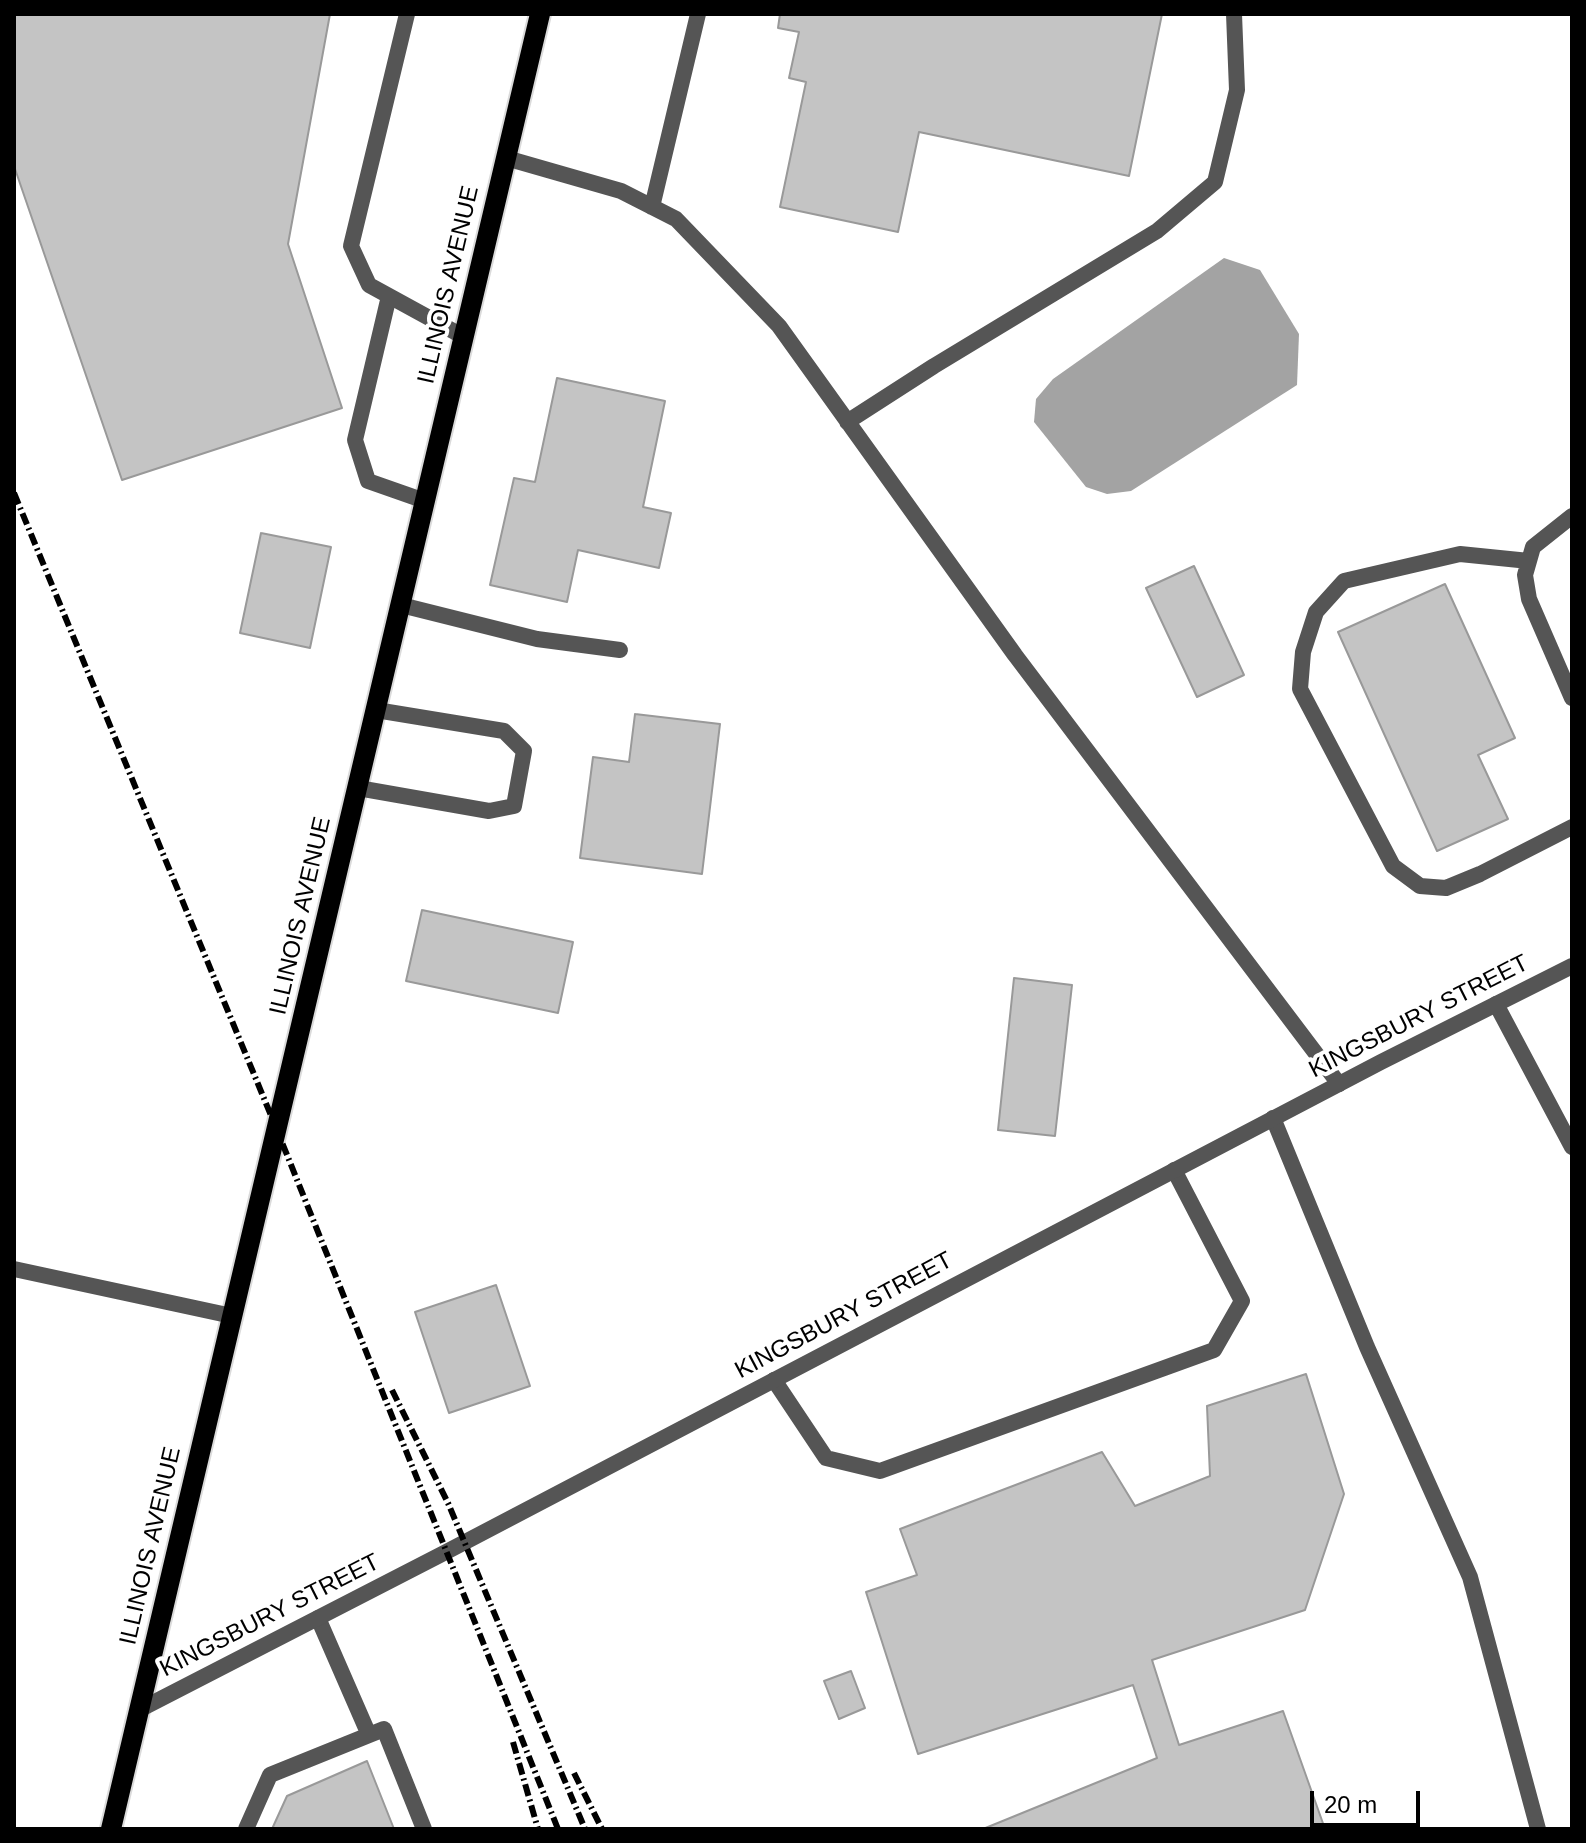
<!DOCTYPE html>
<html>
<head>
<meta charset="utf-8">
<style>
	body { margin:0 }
	#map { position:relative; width:1586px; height:1843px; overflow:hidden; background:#fff; font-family:Helvetica,sans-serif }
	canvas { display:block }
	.frame { position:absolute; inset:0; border:16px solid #000; pointer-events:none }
	.scale { position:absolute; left:1310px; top:1791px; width:110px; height:36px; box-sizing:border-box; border:4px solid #000; border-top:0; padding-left:10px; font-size:24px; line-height:28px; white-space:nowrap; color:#000; -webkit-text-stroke:6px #fff; paint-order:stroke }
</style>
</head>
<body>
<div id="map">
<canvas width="1586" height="1843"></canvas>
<div class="frame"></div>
<div class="scale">20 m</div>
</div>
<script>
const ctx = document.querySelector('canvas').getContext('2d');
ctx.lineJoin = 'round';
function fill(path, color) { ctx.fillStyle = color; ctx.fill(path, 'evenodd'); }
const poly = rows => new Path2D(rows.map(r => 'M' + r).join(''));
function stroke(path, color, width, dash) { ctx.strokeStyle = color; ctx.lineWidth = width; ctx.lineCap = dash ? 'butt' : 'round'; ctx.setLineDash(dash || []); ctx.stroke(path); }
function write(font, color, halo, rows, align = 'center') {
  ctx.font = font + ' Helvetica,sans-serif'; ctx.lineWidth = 8; ctx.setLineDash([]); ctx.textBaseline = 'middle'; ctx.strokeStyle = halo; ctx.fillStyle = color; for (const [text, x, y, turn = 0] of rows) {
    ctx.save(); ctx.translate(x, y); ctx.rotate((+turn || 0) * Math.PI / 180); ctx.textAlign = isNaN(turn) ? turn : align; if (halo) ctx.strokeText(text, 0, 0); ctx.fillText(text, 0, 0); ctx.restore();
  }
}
const water = poly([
	[1224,258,1260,270,1299,334,1297,385,1131,491,1107,494,1086,487,1034,422,1036,399,1053,379]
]);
const building = poly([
	[14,14,330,14,288,244,342,408,122,480,14,166,14,14],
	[780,14,1162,14,1129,176,919,132,898,232,780,207,806,82,789,78,799,32,778,28,780,14],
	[557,378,665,401,643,507,671,513,659,568,578,550,567,602,490,585,514,478,535,482,557,378],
	[261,533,331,547,310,648,240,633,261,533],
	[1194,566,1244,675,1197,697,1146,588,1194,566],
	[1445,584,1515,738,1478,755,1508,819,1437,851,1338,632,1445,584],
	[635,714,720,724,702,874,580,858,593,757,629,762,635,714],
	[422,910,573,942,558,1013,406,981,422,910],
	[1014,978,1072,985,1055,1136,998,1130,1014,978],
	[496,1285,530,1386,449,1413,415,1312,496,1285],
	[1306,1374,1344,1494,1305,1610,1152,1660,1179,1745,1283,1711,1325,1829,983,1829,1157,1758,1133,1685,918,1754,866,1592,917,1575,900,1529,1102,1452,1135,1506,1210,1476,1207,1406,1306,1374],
	[851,1671,865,1708,839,1719,824,1681,851,1671],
	[367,1761,394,1829,272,1829,287,1796,367,1761]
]);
const lane = poly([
	[407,14,351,246,369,285,464,337],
	[506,158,621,191,676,219,779,326,1015,655,1339,1084],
	[652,207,698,14],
	[389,296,355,440,368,481,425,501],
	[847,422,934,366,1157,231,1215,182,1237,90,1234,14],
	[1572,516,1533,547,1525,575,1529,599,1572,698],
	[1529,561,1460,554,1344,581,1316,612,1303,652,1300,689,1393,866,1420,886,1446,888,1480,874,1572,827],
	[401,605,537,639,620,650],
	[358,788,489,811,514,806,524,751,504,731,376,710],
	[1496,1004,1572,1147],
	[1273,1118,1367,1347,1470,1577,1538,1829],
	[14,1269,232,1316],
	[774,1380,826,1458,880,1471,1214,1350,1242,1301,1174,1170],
	[369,1735,384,1729,424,1829],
	[246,1829,270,1775,369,1735,318,1618]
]);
const street = poly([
	[139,1710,446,1552,1381,1062,1572,966]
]);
const primary = poly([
	[111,1829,540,14]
]);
const rail = poly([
	[14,493,277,1130,558,1829],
	[392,1390,448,1503,585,1829],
	[513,1742,538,1829],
	[574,1773,602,1829]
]);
const streetNames = [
	["ILLINOIS AVENUE",449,285,-77],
	["ILLINOIS AVENUE",301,916,-77],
	["KINGSBURY STREET",1419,1017,-27],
	["KINGSBURY STREET",844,1316,-28],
	["ILLINOIS AVENUE",151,1546,-77],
	["KINGSBURY STREET",270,1616,-27]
];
fill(water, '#a3a3a3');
fill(building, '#c4c4c4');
stroke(building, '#999', 2);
stroke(primary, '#dbdbdb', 24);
stroke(lane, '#555', 16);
stroke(street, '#555', 16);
stroke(primary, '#000', 20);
stroke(rail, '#000', 6, [12, 4, 2, 4]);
write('24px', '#000', '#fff', streetNames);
</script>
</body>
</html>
